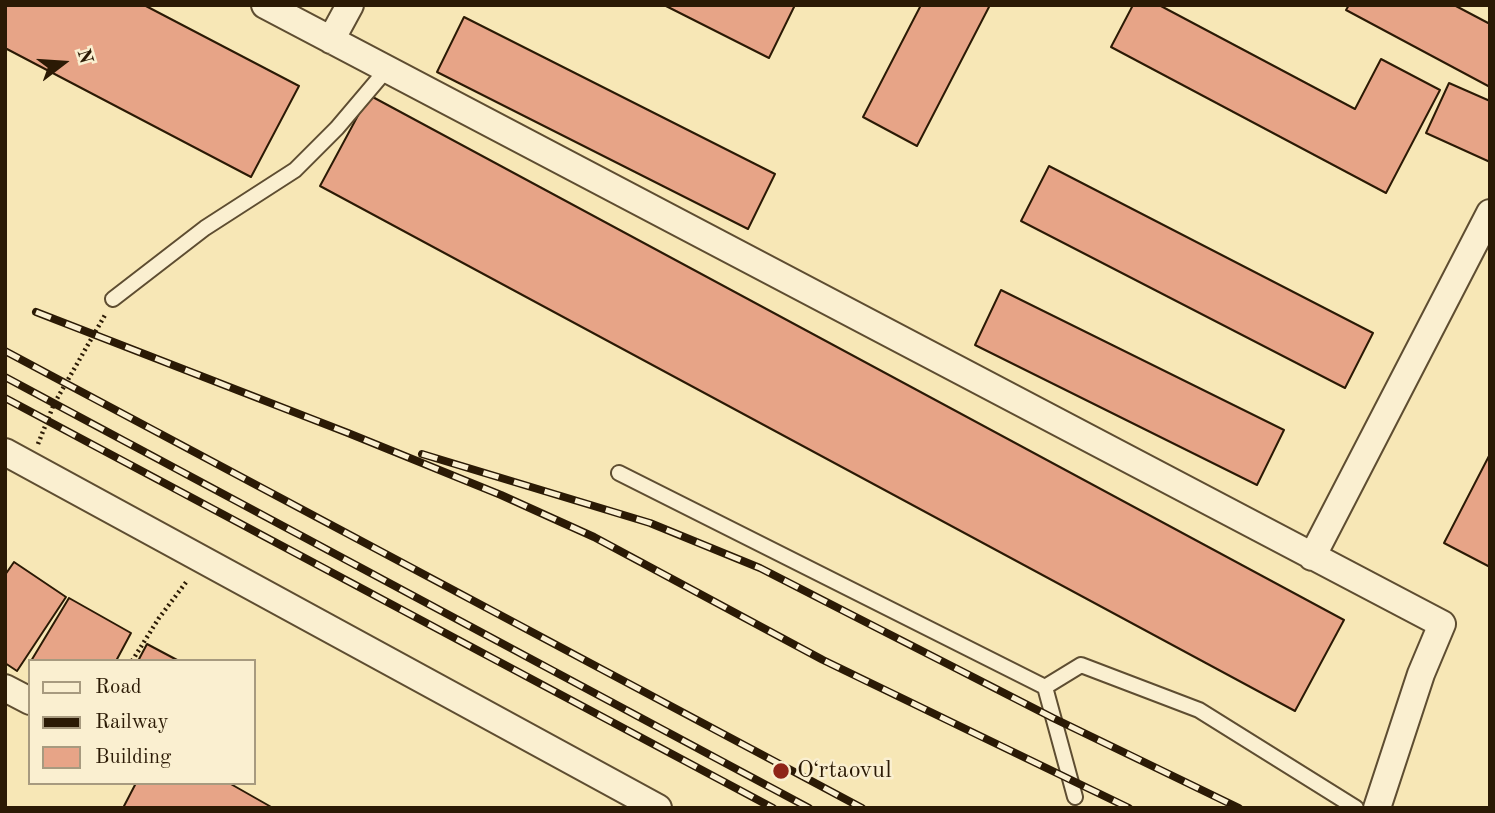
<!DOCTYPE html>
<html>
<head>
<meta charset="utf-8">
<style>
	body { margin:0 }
	#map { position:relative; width:1495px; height:813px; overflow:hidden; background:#f7e7b6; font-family:"Old Standard TT",serif }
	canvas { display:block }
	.frame { position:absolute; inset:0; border:7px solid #2b1a05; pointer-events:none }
	.legend { position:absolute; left:28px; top:659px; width:228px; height:126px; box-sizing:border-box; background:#faefd0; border:2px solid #a79a7f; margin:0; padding:9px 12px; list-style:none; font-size:21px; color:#2b1a05 }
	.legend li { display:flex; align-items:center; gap:14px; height:35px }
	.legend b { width:35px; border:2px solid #a79a7f }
	.north { position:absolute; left:28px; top:28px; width:70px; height:70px; -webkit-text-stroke:5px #faefd0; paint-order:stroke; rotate:73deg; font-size:19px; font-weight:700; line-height:28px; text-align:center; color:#2b1a05 }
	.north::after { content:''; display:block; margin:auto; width:24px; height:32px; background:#2b1a05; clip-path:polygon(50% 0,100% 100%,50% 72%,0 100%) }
</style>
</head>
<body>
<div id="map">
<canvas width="1495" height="813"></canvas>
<div class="frame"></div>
<ul class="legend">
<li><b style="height:9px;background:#faefd0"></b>Road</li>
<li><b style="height:9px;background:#2b1a05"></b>Railway</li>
<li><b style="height:19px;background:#e7a487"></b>Building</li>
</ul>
<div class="north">N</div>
</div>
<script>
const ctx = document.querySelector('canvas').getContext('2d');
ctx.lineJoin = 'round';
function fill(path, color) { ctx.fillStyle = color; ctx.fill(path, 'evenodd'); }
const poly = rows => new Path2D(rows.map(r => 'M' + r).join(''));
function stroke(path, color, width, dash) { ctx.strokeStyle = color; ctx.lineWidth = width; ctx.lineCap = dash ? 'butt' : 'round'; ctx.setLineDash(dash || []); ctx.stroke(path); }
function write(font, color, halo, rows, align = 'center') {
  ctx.font = font + ' "Old Standard TT",serif'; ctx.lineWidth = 5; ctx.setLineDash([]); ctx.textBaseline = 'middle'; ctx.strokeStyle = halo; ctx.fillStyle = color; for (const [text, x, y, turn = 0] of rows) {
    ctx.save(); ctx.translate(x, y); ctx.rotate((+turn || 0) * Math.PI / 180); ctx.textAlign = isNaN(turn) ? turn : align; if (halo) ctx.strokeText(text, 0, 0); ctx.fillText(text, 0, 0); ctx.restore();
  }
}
const building = poly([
	[5,5,144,5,299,86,251,177,5,48,5,5],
	[664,5,795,5,769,58,664,5],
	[921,5,990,5,917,146,863,117,921,5],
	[1133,5,1159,5,1355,109,1381,59,1440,90,1386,193,1111,47,1133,5],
	[1349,5,1454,5,1490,24,1490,87,1346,10,1349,5],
	[464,17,775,174,748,229,437,72,464,17],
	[1449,83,1490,101,1490,162,1426,133,1449,83],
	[369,95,1344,620,1295,711,320,186,369,95],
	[1049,166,1373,333,1345,388,1021,221,1049,166],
	[1001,290,1284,430,1257,485,975,345,1001,290],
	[1490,454,1490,567,1444,543,1490,454],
	[14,562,66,597,17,671,5,663,5,575,14,562],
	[69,598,131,633,116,661,31,661,69,598],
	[147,644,179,661,138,661,147,644],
	[136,783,229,783,273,808,123,808,136,783]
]);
const path = poly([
	[38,444,54,404,105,315],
	[132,661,159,618,187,581]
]);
const service = poly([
	[113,299,205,228,295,170,337,128,387,69],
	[619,473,1045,687],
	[1075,797,1045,687,1081,665,1199,710,1356,808]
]);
const minor = poly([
	[265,5,1442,624,1421,674,1377,808],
	[331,40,350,5],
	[5,452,658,808],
	[1312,557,1490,213],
	[5,688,30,701]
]);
const rail = poly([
	[36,312,348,433,501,495,594,537,823,660,1129,808],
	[5,351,862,808],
	[5,377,809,808],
	[5,398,773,808],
	[422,454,650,523,760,568,1053,718,1239,808]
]);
const markers = [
	[781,771,9,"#8f2418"]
];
const poiNames = [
	["Oʻrtaovul",797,771]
];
fill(building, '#e7a487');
stroke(building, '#2b1a05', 2);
stroke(service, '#5e4d31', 18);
stroke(minor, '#5e4d31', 30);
stroke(path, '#2b1a05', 4.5, [2, 3.5]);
stroke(service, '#faefd0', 14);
stroke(minor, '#faefd0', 26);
stroke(rail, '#2b1a05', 8);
stroke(rail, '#faefd0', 5, [16]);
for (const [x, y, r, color] of markers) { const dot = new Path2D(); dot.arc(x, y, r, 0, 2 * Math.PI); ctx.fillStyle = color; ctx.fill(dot); stroke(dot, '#faefd0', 2.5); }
write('24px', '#2b1a05', '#faefd0', poiNames, 'left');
</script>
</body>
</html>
